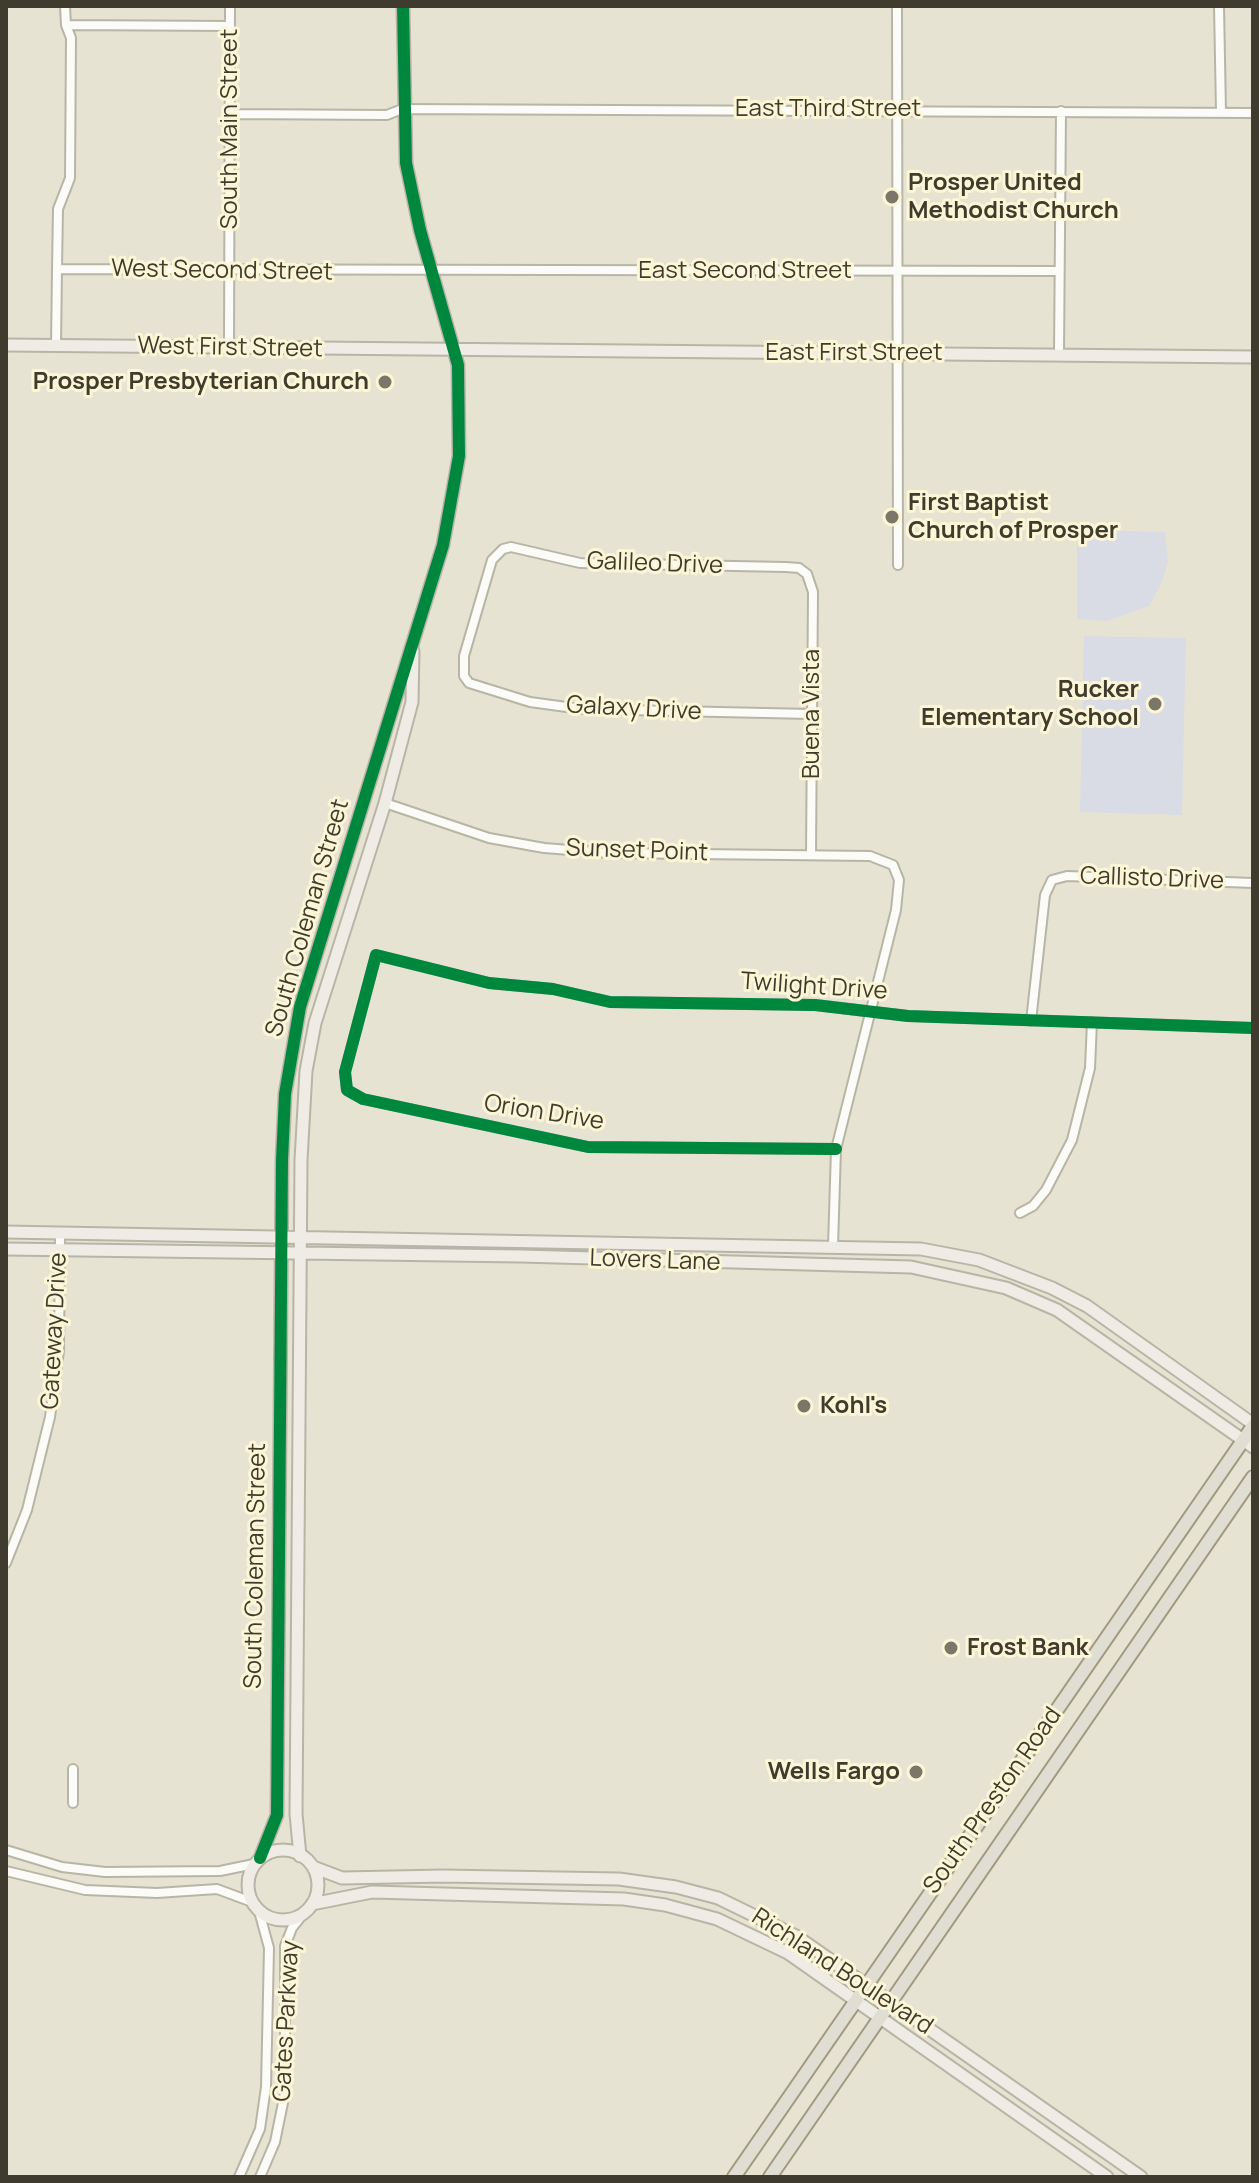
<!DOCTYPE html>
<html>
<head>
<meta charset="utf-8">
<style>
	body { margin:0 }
	#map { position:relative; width:1259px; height:2183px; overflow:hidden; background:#e7e3d2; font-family:Manrope,sans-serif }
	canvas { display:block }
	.frame { position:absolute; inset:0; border:8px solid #3f3c2f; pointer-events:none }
</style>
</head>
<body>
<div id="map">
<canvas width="1259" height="2183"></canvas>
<div class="frame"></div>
</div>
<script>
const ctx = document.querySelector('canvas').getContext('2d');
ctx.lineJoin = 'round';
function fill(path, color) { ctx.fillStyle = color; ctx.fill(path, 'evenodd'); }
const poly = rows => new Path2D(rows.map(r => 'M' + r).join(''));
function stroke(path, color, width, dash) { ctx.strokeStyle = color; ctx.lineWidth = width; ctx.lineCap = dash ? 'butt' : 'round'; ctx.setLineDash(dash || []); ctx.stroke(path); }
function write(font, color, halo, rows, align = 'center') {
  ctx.font = font + ' Manrope,sans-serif'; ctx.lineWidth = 6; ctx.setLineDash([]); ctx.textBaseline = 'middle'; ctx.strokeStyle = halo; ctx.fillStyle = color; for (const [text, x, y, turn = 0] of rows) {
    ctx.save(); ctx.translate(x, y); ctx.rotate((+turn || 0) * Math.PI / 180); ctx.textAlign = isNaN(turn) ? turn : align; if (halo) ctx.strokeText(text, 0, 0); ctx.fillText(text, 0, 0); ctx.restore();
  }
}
const green = poly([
	[1083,530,1165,532,1168,562,1162,582,1149,606,1107,621,1077,619,1077,537],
	[1084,636,1186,638,1182,815,1080,812]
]);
const street = poly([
	[65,6,66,25,71,38,70,178,58,209,57,269,1057,271],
	[897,6,898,565],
	[1219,6,1221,112],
	[66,25,230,26],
	[231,114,387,115,402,109,1253,113],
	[56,346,57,269],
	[229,348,230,6],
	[1059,353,1061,111],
	[385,803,489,838,544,848,609,853,870,856,893,865,899,880,896,910,836,1149,833,1246],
	[811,855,813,592,807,574,799,568,786,567,580,563,511,547,503,549,492,560,464,656,464,676,469,683,530,702,581,709,811,714],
	[1031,1021,1045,895,1052,880,1067,876,1253,883],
	[836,1149,588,1147,363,1099,347,1090,345,1072,376,955,489,983,553,989,610,1002,815,1005,908,1016,1253,1028],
	[1020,1213,1033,1206,1046,1190,1072,1140,1090,1068,1092,1022],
	[6,1563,27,1510,50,1417,59,1351,60,1235],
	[73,1769,73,1803],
	[6,1850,62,1867,105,1872,220,1871,254,1864],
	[6,1871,85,1890,157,1893,217,1889,252,1902],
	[239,2177,260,2129,266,2087,269,1948,259,1911],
	[260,2177,275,2142,285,2093,285,1946,292,1928,304,1913]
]);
const secondary = poly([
	[6,345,1253,357],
	[6,1232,921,1249,979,1260,1052,1288,1087,1306,1253,1424],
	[6,1249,521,1256,911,1267,1006,1288,1057,1310,1253,1447],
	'248 1885a35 35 0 1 1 70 0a35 35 0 1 1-70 0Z',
	[300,1856,296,1814,301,1160,306,1071,315,1023,385,803,412,702,413,651],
	[260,1858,277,1815,282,1160,285,1094,300,1007,443,545,459,456,458,365,420,230,406,163,403,6],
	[313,1867,342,1878,443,1876,619,1879,676,1887,718,1898,796,1936,1141,2177],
	[312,1904,372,1892,624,1899,665,1905,717,1919,788,1953,1107,2177]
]);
const primary = poly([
	[734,2177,1253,1426],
	[770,2177,1253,1477]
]);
const cycleway = poly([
	[836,1149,588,1147,363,1099,347,1090,345,1072,376,955,489,983,553,989,610,1002,815,1005,908,1016,1253,1028],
	[260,1858,277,1815,282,1160,285,1094,300,1007,443,545,459,456,458,365,420,230,406,163,403,6]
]);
const markers = [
	[892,197,8,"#7a7668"],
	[385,382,8,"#7a7668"],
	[892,517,8,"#7a7668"],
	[1155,704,8,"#7a7668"],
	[804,1406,8,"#7a7668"],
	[951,1648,8,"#7a7668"],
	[916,1772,8,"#7a7668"]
];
const streetNames = [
	["East Third Street",828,109],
	["South Main Street",230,129,-90],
	["West Second Street",222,271,1],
	["East Second Street",745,271],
	["West First Street",230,348,1],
	["East First Street",854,353],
	["Galileo Drive",655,564,2],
	["Galaxy Drive",634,709,3],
	["Buena Vista",812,714,-90],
	["Sunset Point",637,851,2],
	["Callisto Drive",1152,879,2],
	["South Coleman Street",308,918,-74],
	["Twilight Drive",814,987,4],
	["Orion Drive",544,1113,9],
	["Lovers Lane",655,1261,2],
	["Gateway Drive",55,1331,-87],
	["South Coleman Street",256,1566,-89],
	["South Preston Road",993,1801,-55],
	["Richland Boulevard",842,1972,33],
	["Gates Parkway",287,2021,-87]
];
const poiNames = [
	["Prosper United",908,183],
	["Methodist Church",908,211],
	["Prosper Presbyterian Church",369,382,"right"],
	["First Baptist",908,503],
	["Church of Prosper",908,531],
	["Rucker",1139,690,"right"],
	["Elementary School",1139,718,"right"],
	["Kohl's",820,1406],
	["Frost Bank",967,1648],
	["Wells Fargo",900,1772,"right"]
];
fill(green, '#d9dce5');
stroke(street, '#b8b5a7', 12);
stroke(secondary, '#b8b5a7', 15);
stroke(primary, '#9f9980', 16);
stroke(street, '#fbfbf8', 8);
stroke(secondary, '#eeece5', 11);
stroke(primary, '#e0ded2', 12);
stroke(cycleway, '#00873e', 12);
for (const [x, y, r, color] of markers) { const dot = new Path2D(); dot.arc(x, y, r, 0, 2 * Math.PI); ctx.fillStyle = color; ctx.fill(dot); stroke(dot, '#fdf6d6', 3); }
write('24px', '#3f3c2f', '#fdf6d6', streetNames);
write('bold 24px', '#3f3c2f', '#fdf6d6', poiNames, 'left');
</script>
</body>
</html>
